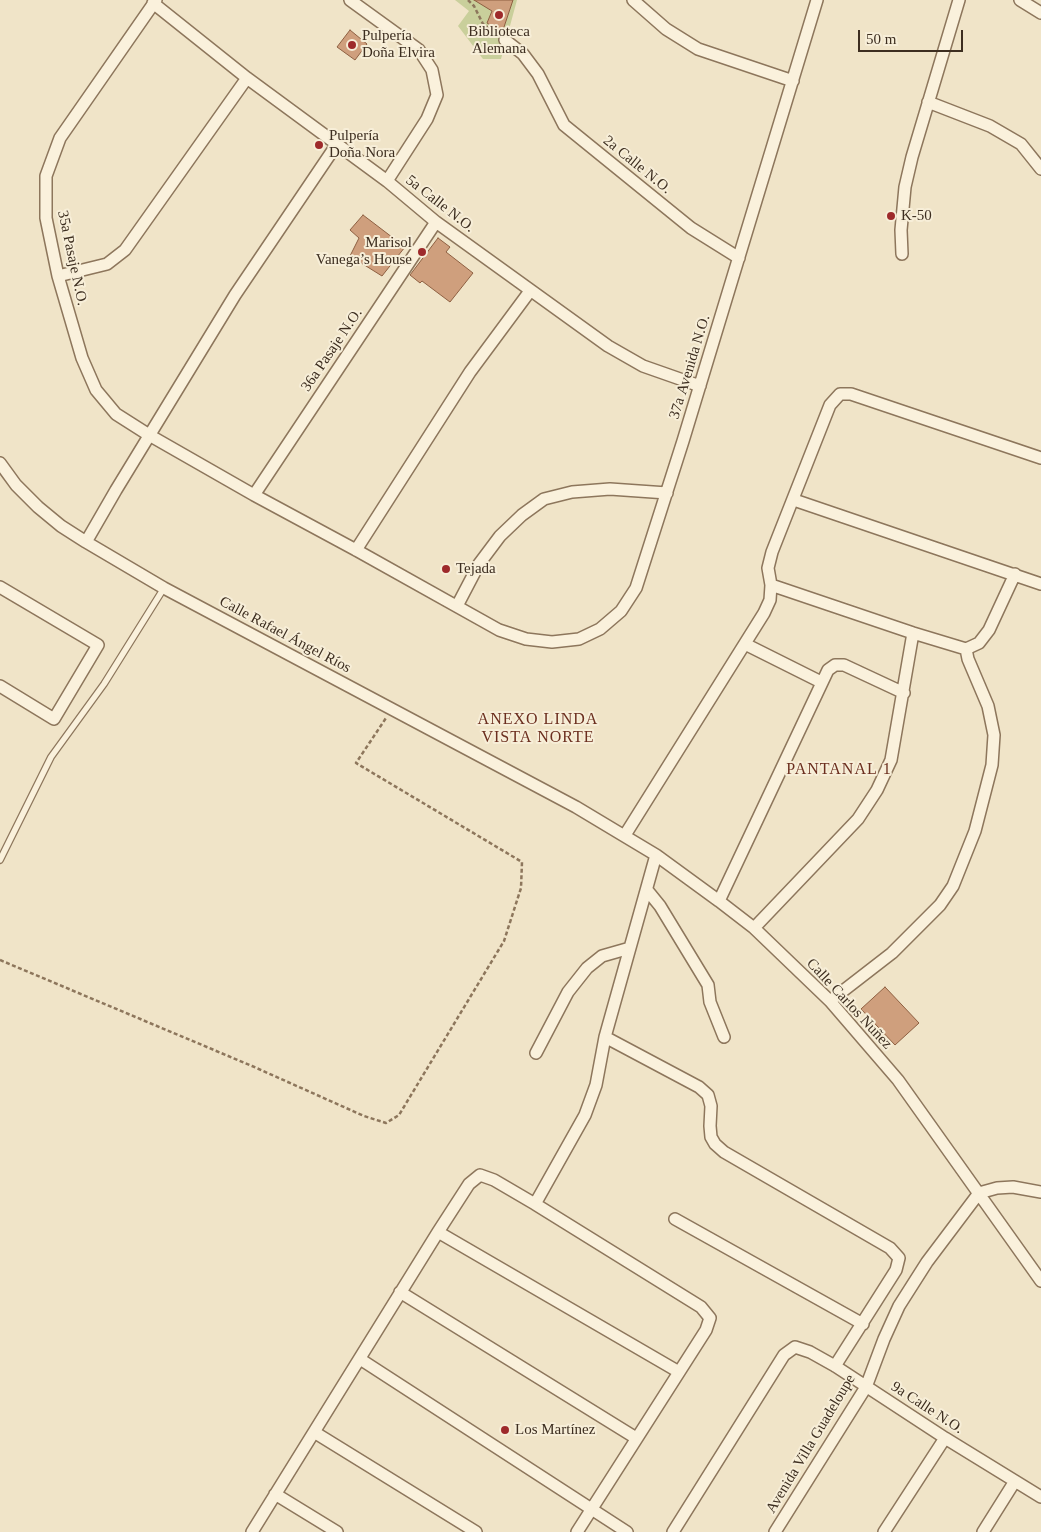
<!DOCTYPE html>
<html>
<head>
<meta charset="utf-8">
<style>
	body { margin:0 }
	#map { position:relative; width:1041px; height:1532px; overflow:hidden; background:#f0e4c8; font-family:Georgia,serif }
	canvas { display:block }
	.scale { position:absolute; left:858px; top:30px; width:105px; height:22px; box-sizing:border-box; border:2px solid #3d2e20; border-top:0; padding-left:6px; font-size:15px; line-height:18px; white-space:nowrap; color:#3d2e20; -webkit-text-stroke:4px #f7eed8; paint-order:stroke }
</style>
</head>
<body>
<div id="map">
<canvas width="1041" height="1532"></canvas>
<div class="scale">50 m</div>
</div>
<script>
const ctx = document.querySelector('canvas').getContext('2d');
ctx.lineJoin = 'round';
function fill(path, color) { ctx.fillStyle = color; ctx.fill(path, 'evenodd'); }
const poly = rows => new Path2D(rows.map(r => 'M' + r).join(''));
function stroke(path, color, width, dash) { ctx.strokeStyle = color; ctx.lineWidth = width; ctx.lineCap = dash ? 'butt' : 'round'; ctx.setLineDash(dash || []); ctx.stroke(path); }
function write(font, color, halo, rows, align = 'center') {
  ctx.font = font + ' Georgia,serif'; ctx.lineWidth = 4; ctx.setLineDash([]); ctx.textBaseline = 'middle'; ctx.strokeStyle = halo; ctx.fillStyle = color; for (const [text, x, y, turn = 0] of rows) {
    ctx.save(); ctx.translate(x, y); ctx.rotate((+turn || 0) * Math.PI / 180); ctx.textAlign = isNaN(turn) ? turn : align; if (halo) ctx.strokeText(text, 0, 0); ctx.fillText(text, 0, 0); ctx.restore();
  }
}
const green = poly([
	[455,0,517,0,501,59,483,59,458,26,469,11]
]);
const building = poly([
	[474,0,513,0,502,33,487,23,492,11,474,0],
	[350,30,367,44,355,60,337,47,350,30],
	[363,215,405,247,382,276,350,256,359,238,350,230,363,215],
	[438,238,450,247,446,252,473,273,450,302,422,281,420,283,410,275,438,238],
	[885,987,919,1023,895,1045,861,1009,885,987]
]);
const path = poly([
	[468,0,474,6,483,24,496,33],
	[0,960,252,1066,364,1116,386,1123,399,1115,504,941,521,888,522,862,356,763,386,718]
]);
const service = poly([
	[0,860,51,757,104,684,164,588]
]);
const minor = poly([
	[156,0,60,138,46,176,46,218,58,276,82,358,96,390,116,414,149,435,254,495,356,550,499,630,526,639,552,642,579,639,600,629,621,611,636,588,683,441,817,0],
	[350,0,419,50,432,70,437,95,427,119,387,181],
	[633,0,666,29,698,49,793,81],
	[1020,0,1041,13],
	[153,3,247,78,387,181,436,222,608,346,643,366,700,386],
	[505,40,523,54,538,74,564,125,691,228,739,258],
	[928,102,990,126,1021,144,1041,169],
	[902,254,901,230,905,187,912,157,959,0],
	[58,276,107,264,125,250,247,78],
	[0,463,16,485,38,507,61,526,86,542,164,588,576,807,656,855,719,901,754,928,830,1001,898,1080,1041,1281],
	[254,495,436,222],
	[794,500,1041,584],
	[86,542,116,490,235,295,337,144],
	[356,550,470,372,530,291],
	[771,585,913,633,966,649,979,643,989,630,1015,574],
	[0,587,98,645,54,719,0,686],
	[457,606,479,564,500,536,522,515,544,499,572,492,610,489,667,493],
	[745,644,821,682],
	[625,835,764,613,770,600,771,585,768,568,772,552,830,405,840,394,851,394,1041,458],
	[647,890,660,906,708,985,710,1002,724,1037],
	[719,901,828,670,835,665,844,665,904,693],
	[754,928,858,819,877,790,891,760,913,633],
	[830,1001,892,953,940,905,953,886,975,831,992,765,994,735,988,706,968,659,966,649],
	[605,1037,699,1087,708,1095,711,1106,710,1126,711,1137,715,1144,724,1152,890,1248,899,1258,896,1270,835,1366],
	[536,1053,568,992,587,968,602,956,630,948],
	[979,1193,997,1188,1013,1187,1041,1192],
	[535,1204,585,1115,596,1085,605,1037,656,855],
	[675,1219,863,1324],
	[438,1232,679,1372],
	[400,1292,636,1438],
	[360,1359,627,1532],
	[314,1432,476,1532],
	[275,1494,337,1532],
	[252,1532,438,1232,469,1184,480,1175,494,1180,535,1204,701,1307,710,1318,706,1330,577,1532],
	[673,1532,784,1355,795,1347,810,1352,835,1366,945,1438,1041,1497],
	[775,1532,866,1387,884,1339,899,1306,927,1262,979,1193],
	[884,1532,945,1438],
	[983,1532,1015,1481]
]);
const markers = [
	[499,15,5,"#9e2a2b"],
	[352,45,5,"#9e2a2b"],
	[319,145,5,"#9e2a2b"],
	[891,216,5,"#9e2a2b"],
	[422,252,5,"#9e2a2b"],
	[446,569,5,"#9e2a2b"],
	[505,1430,5,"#9e2a2b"]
];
const poiNames = [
	["Biblioteca",499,32,"center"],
	["Alemana",499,49,"center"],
	["Pulpería",362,36],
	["Doña Elvira",362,53],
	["Pulpería",329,136],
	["Doña Nora",329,153],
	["K-50",901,216],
	["Marisol",412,243,"right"],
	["Vanega’s House",412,260,"right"],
	["Tejada",456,569],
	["Los Martínez",515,1430]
];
const streetNames = [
	["2a Calle N.O.",637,165,39],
	["5a Calle N.O.",440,204,38],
	["35a Pasaje N.O.",72,258,78],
	["36a Pasaje N.O.",332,350,-56],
	["37a Avenida N.O.",690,367,-73],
	["Calle Rafael Ángel Ríos",285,635,28],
	["Calle Carlos Nuñez",849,1004,47],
	["9a Calle N.O.",927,1408,33],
	["Avenida Villa Guadeloupe",811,1444,-59]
];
const neighbourhoodNames = [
	["ANEXO LINDA",538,720],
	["VISTA NORTE",538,738],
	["PANTANAL 1",839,770]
];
fill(green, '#c9cf9b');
fill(building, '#cf9f7d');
stroke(building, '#8d5f41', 1);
stroke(service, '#8d765c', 8);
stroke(minor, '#8d765c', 14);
stroke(path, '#8d765c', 2.5, [4, 2.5]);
stroke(service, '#faf1dc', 5.5);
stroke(minor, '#faf1dc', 11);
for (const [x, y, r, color] of markers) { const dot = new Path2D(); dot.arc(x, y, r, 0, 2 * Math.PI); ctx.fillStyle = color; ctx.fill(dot); stroke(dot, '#f7eed8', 2); }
write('15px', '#3d2e20', '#f7eed8', poiNames, 'left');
write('15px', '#3d2e20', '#f7eed8', streetNames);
ctx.letterSpacing = '1px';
write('16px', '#6b2e1e', '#f7eed8', neighbourhoodNames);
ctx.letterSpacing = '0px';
</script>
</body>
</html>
